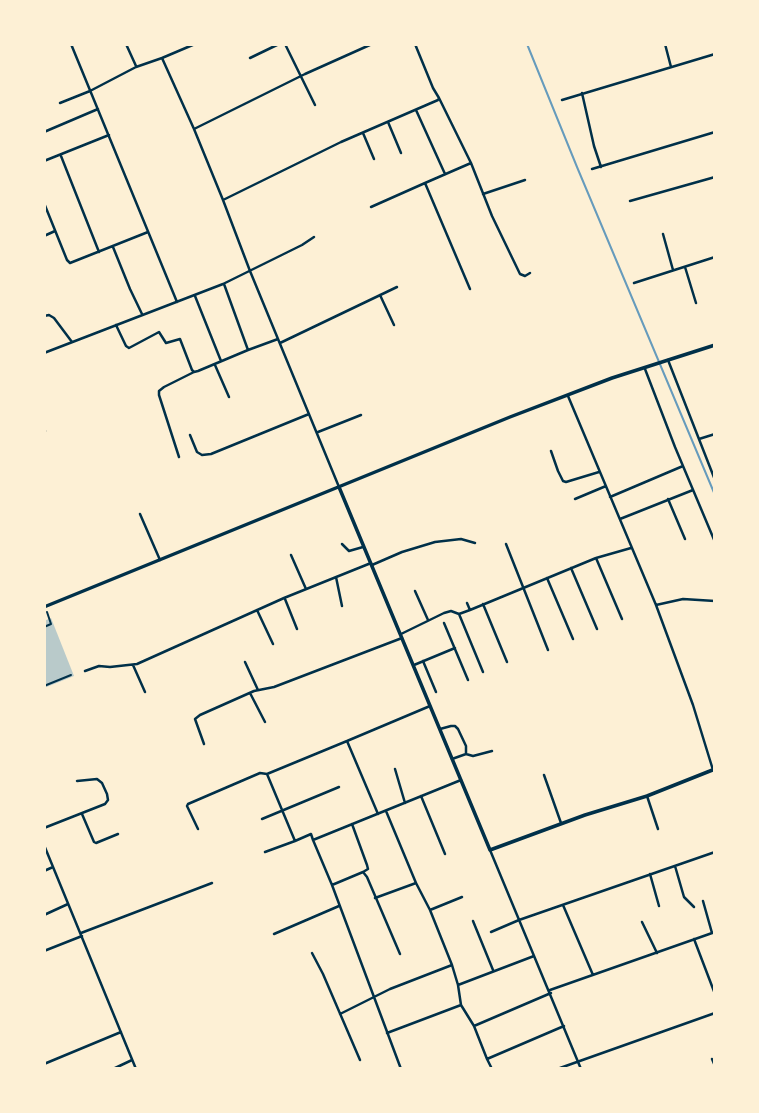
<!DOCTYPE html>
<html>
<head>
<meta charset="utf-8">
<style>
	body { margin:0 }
	#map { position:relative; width:759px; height:1113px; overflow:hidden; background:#fdf0d5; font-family:"Varela Round",sans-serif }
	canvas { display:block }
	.frame { position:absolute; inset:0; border:46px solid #fdf0d5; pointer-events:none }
</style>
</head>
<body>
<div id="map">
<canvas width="759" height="1113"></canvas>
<div class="frame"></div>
</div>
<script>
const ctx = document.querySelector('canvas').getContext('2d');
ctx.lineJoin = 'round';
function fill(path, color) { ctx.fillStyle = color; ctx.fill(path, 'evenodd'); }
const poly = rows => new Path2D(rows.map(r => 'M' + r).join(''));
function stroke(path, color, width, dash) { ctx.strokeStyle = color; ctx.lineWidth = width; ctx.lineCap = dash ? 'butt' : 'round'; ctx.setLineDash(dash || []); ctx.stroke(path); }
const green = poly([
	[51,618,74,676,44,688,44,621]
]);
const stream = poly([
	[527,44,577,167,715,495]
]);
const pedestrian = poly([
	[44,627,51,624,47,612],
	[44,686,71,675]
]);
const minor = poly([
	[71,44,177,302],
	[126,44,136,66],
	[285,44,315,105],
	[665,44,671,67],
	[162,58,194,129,223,200],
	[250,58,279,44],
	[582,93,594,146,601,167],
	[439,98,471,163,492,216,520,274,525,276,530,273],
	[562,100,715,54],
	[60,103,90,91,136,67,162,58,195,44],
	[416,110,445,174],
	[388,122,401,153],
	[194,129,305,74,372,44],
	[44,132,98,109],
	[363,133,374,159],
	[61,156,99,252],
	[44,161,109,135],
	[592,169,715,132],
	[483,194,525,180],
	[630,201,715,177],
	[44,203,67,260,70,263,148,232],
	[371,207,425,183],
	[663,234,673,270],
	[44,236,55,231],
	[113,247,130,289,142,314],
	[685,267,696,303],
	[634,283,715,257],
	[470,289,425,183,471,163],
	[380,295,394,325],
	[195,296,221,361],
	[44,316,49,315,54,318,72,342],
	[116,325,126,346,129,348,159,332,166,343,180,339,192,370,194,372,198,371,248,350,224,284],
	[280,343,397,287],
	[248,350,278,339],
	[44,353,223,284,302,245,314,237],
	[668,360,715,480],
	[215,365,229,397],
	[645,369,675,447,715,542],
	[568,396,656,605,693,705,713,770],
	[44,432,45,431],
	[318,432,361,415],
	[190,435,197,452,202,455,211,454,309,414],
	[699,439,715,434],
	[551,451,558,471,563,481,566,482,599,472],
	[179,457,159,395,159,391,164,387,194,372],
	[339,487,250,271,223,200,341,142,438,100,439,98,433,88,415,44],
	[610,497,683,466],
	[575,499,606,486],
	[668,499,685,539],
	[140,514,160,560],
	[620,519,693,490],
	[342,544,349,551,363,547],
	[506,544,548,650],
	[291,555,306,589],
	[596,558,622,619],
	[372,565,402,552,435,542,461,539,475,543],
	[571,568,597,629],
	[336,577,342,606],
	[547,578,573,639],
	[415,591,428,620],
	[285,599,297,629],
	[467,603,470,610,596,558,631,548],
	[483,604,507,662],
	[656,605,683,599,715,601],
	[257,610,273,644],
	[459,614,483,672],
	[444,623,468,680],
	[401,634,444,613,451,611,459,614,470,610],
	[423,661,436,692],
	[245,662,258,690],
	[133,665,145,692],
	[414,665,455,648],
	[85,671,99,666,110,667,137,664,284,598,371,563],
	[250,693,265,722],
	[440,729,451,726,455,726,458,729,466,746,466,754],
	[347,741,430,706],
	[204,744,195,719,200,715,254,691,274,687,402,638],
	[452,759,466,754,473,756,492,751],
	[395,769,405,803],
	[544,775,561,823],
	[421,796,445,854],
	[647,796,658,829],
	[386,811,416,883,430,910,462,897],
	[82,814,94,842,96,843,118,834],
	[378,814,347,741,267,774,295,841,311,834,313,840,461,780],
	[262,819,339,787],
	[352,824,367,865,368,869,363,872],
	[44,828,105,804,108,800,107,794,102,783,97,779,77,781],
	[198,829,187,806,188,804,260,773,267,774],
	[313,840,332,885,401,1069],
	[44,845,136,1069],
	[490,850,581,1069],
	[265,852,295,841],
	[675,866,684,897,694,907],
	[44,871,53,867],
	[650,874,659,906],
	[332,885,363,872,367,877,400,954],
	[375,898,416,883],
	[703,901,712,933],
	[563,905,593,975],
	[430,910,452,965,458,985,534,956],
	[44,915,68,904],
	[473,921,493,970],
	[642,922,657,953],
	[491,932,519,920,715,852],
	[81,933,212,883],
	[274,934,339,906],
	[694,939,715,994],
	[44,951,82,936],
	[312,953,323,974,360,1060],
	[458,985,461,1005,474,1026],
	[550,990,715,932],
	[551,993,474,1026,487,1059,564,1026],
	[340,1014,390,989,452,965],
	[387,1033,461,1005],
	[487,1059,492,1069],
	[712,1059,715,1066],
	[44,1064,121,1032],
	[560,1068,715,1013],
	[113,1069,132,1060]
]);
const tertiary = poly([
	[339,487,490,850,585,815,647,796,715,769],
	[44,607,510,417,612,378,715,345]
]);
fill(green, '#b9caca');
stroke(stream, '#669bbc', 2);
stroke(pedestrian, '#003049', 2);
stroke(minor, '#003049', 2.5);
stroke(tertiary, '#003049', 3.5);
</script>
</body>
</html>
